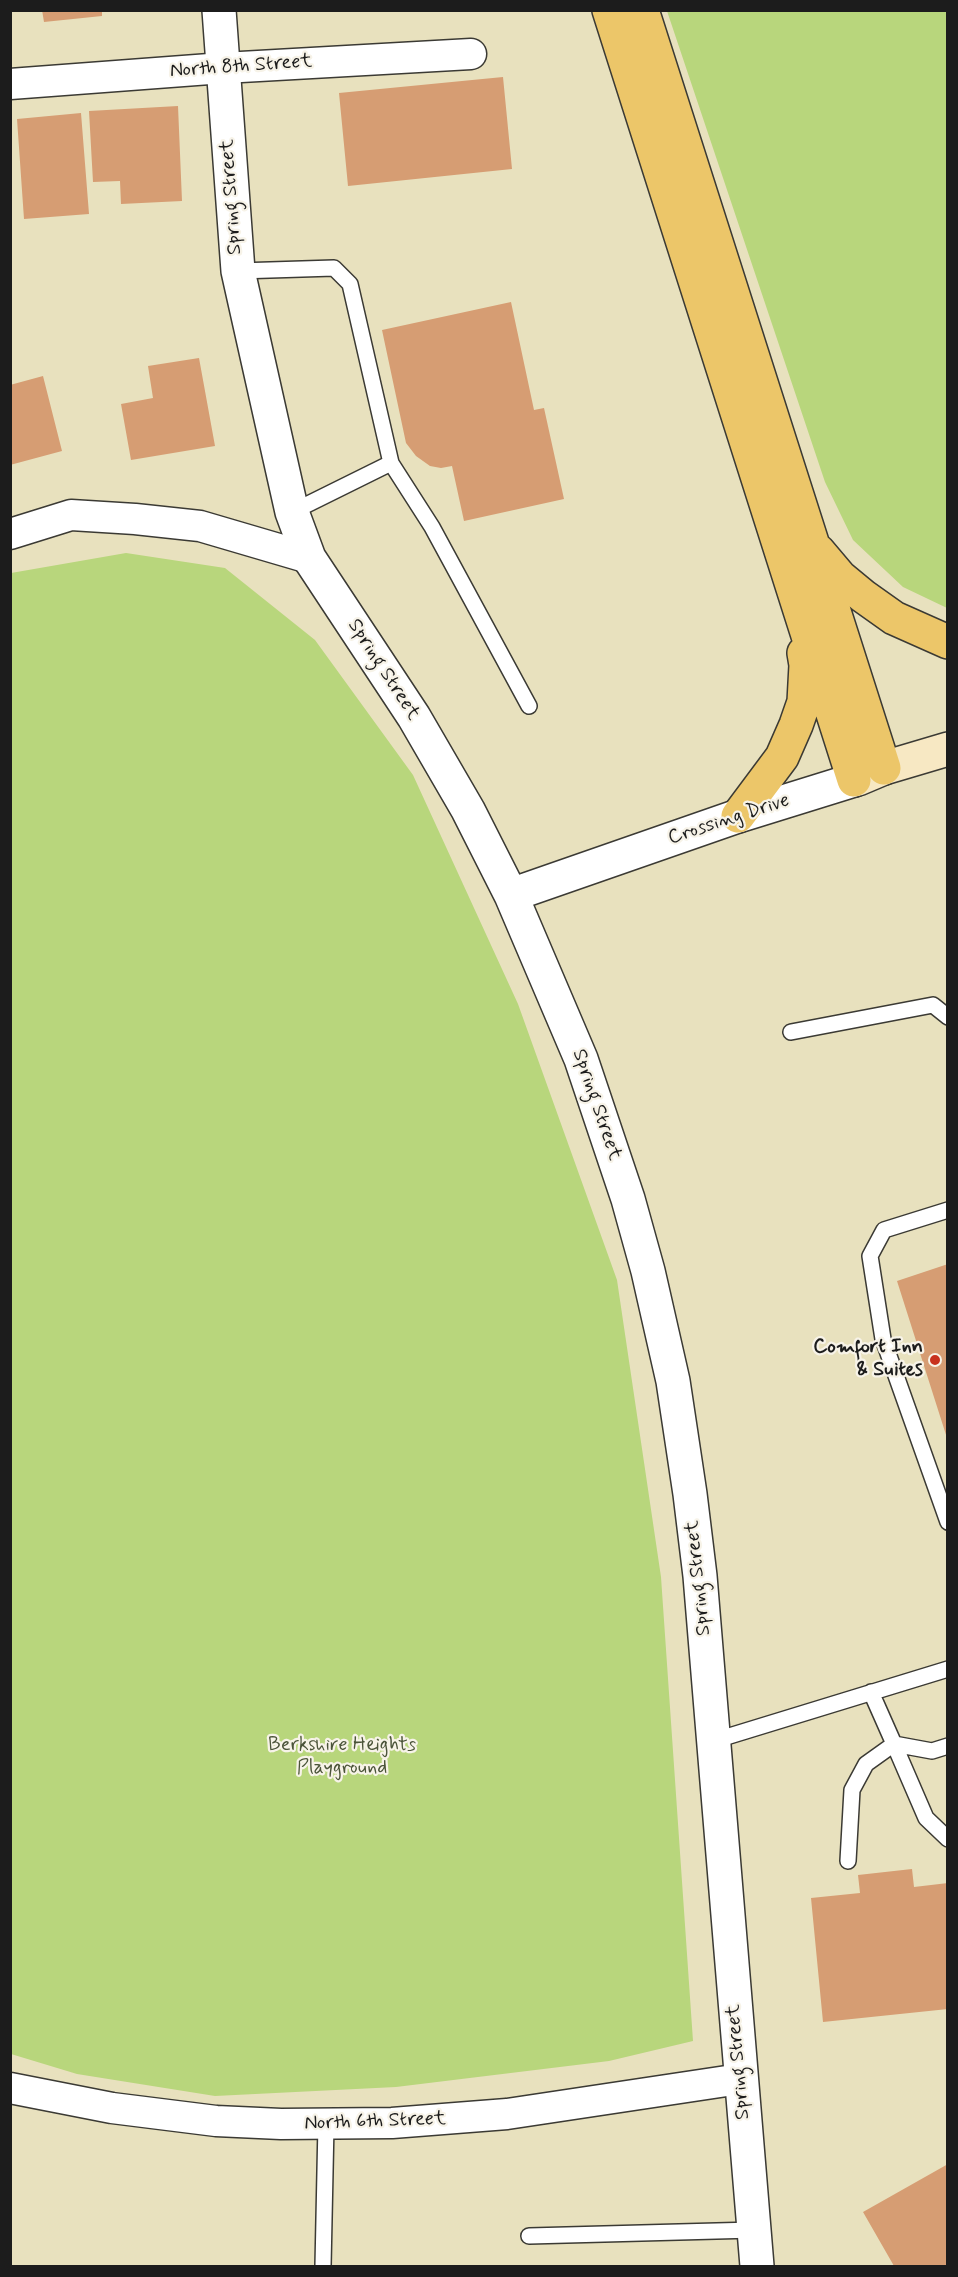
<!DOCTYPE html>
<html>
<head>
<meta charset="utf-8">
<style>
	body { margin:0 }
	#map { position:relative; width:958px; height:2277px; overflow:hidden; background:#e8e1be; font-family:Mynerve,sans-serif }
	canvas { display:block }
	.frame { position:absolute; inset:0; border:12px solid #1c1c1c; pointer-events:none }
</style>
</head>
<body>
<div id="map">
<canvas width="958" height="2277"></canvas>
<div class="frame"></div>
</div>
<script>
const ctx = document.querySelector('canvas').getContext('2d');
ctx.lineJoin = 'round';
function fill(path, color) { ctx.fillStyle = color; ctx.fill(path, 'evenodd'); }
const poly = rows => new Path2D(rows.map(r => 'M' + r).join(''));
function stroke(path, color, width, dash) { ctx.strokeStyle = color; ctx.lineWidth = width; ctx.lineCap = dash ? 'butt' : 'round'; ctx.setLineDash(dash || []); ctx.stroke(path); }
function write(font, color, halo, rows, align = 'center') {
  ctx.font = font + ' Mynerve,sans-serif'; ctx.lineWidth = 4.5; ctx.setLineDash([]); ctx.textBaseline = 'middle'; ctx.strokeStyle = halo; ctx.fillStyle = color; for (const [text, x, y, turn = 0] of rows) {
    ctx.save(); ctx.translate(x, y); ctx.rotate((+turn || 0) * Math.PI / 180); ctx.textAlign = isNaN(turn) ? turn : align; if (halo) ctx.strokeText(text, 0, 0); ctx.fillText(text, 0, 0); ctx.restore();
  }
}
const green = poly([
	[667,11,947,11,947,608,903,587,853,540,825,482],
	[126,553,225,568,315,640,413,775,518,1004,617,1280,661,1577,693,2041,609,2061,396,2087,215,2096,77,2074,11,2054,11,573]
]);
const building = poly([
	[42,10,102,10,102,16,44,22],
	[503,77,512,169,348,186,339,93],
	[178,106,182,201,121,204,120,181,93,182,89,111],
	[81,113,89,214,24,219,17,119],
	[511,302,534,410,544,408,564,499,464,521,452,466,441,468,430,466,416,456,406,443,382,330],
	[199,358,215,446,131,460,121,404,153,398,148,366],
	[43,376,62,451,10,465,10,385],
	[948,1264,948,1438,947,1438,897,1281],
	[912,1869,914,1887,948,1883,948,2009,823,2022,811,1898,860,1893,858,1875],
	[948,2164,948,2266,894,2266,863,2212]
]);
const service = poly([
	[238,271,334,268,350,284,391,463,292,512],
	[391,463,432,527,529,706],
	[791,1032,933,1005,948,1017],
	[948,1210,884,1230,870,1256,883,1339,948,1522],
	[871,1692,894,1744,932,1751,948,1746],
	[713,1741,948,1669],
	[848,1861,852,1790,866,1764,894,1744,926,1818,948,1839],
	[529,2236,754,2230],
	[323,2266,326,2124]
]);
const minor = poly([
	[10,84,223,68,471,54],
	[10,534,71,515,135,519,200,526,309,558],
	[10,2088,112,2108,216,2121,281,2124,392,2123,507,2114,740,2079]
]);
const tertiary = poly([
	[219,10,238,271,292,512,309,558,414,717,468,810,511,895,581,1059,628,1199,648,1271,673,1381,690,1494,700,1576,757,2266],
	[511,895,738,816,854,780]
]);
const secondary = poly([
	[858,779,884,768,948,749]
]);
const motorway = poly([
	[609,10,854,780],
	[642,10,884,768],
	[818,551,840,577,863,596,894,618,948,642],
	[738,816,782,757,796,725,804,702,806,665,804,653]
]);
const markers = [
	[935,1360,6,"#c8321e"]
];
const streetNames = [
	["North 8th Street",241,67,-4],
	["Spring Street",232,197,-94],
	["Spring Street",383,670,57],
	["Crossing Drive",729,820,-18],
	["Spring Street",596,1105,71],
	["Spring Street",699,1578,-96],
	["Spring Street",739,2062,-95],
	["North 6th Street",375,2122,-2]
];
const poiNames = [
	["Comfort Inn",923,1348],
	["& Suites",923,1371]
];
const parkNames = [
	["Berkshire Heights",342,1746],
	["Playground",342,1769]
];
fill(green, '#b8d67c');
fill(building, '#d69d73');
stroke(service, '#3b3a34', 18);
stroke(minor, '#3b3a34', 33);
stroke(tertiary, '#3b3a34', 36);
stroke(secondary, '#3b3a34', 36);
stroke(motorway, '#3b3a34', 36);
stroke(service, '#fff', 15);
stroke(minor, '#fff', 30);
stroke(tertiary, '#fff', 33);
stroke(secondary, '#f7e8c3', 33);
stroke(motorway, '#ecc669', 33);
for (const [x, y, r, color] of markers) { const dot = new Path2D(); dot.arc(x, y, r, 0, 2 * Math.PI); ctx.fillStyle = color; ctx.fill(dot); stroke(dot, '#f7f3e8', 2); }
write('20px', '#1c1c1c', '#f7f3e8', streetNames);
write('bold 20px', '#1c1c1c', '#f7f3e8', poiNames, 'right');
write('20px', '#4b5439', '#f7f3e8', parkNames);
</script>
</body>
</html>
